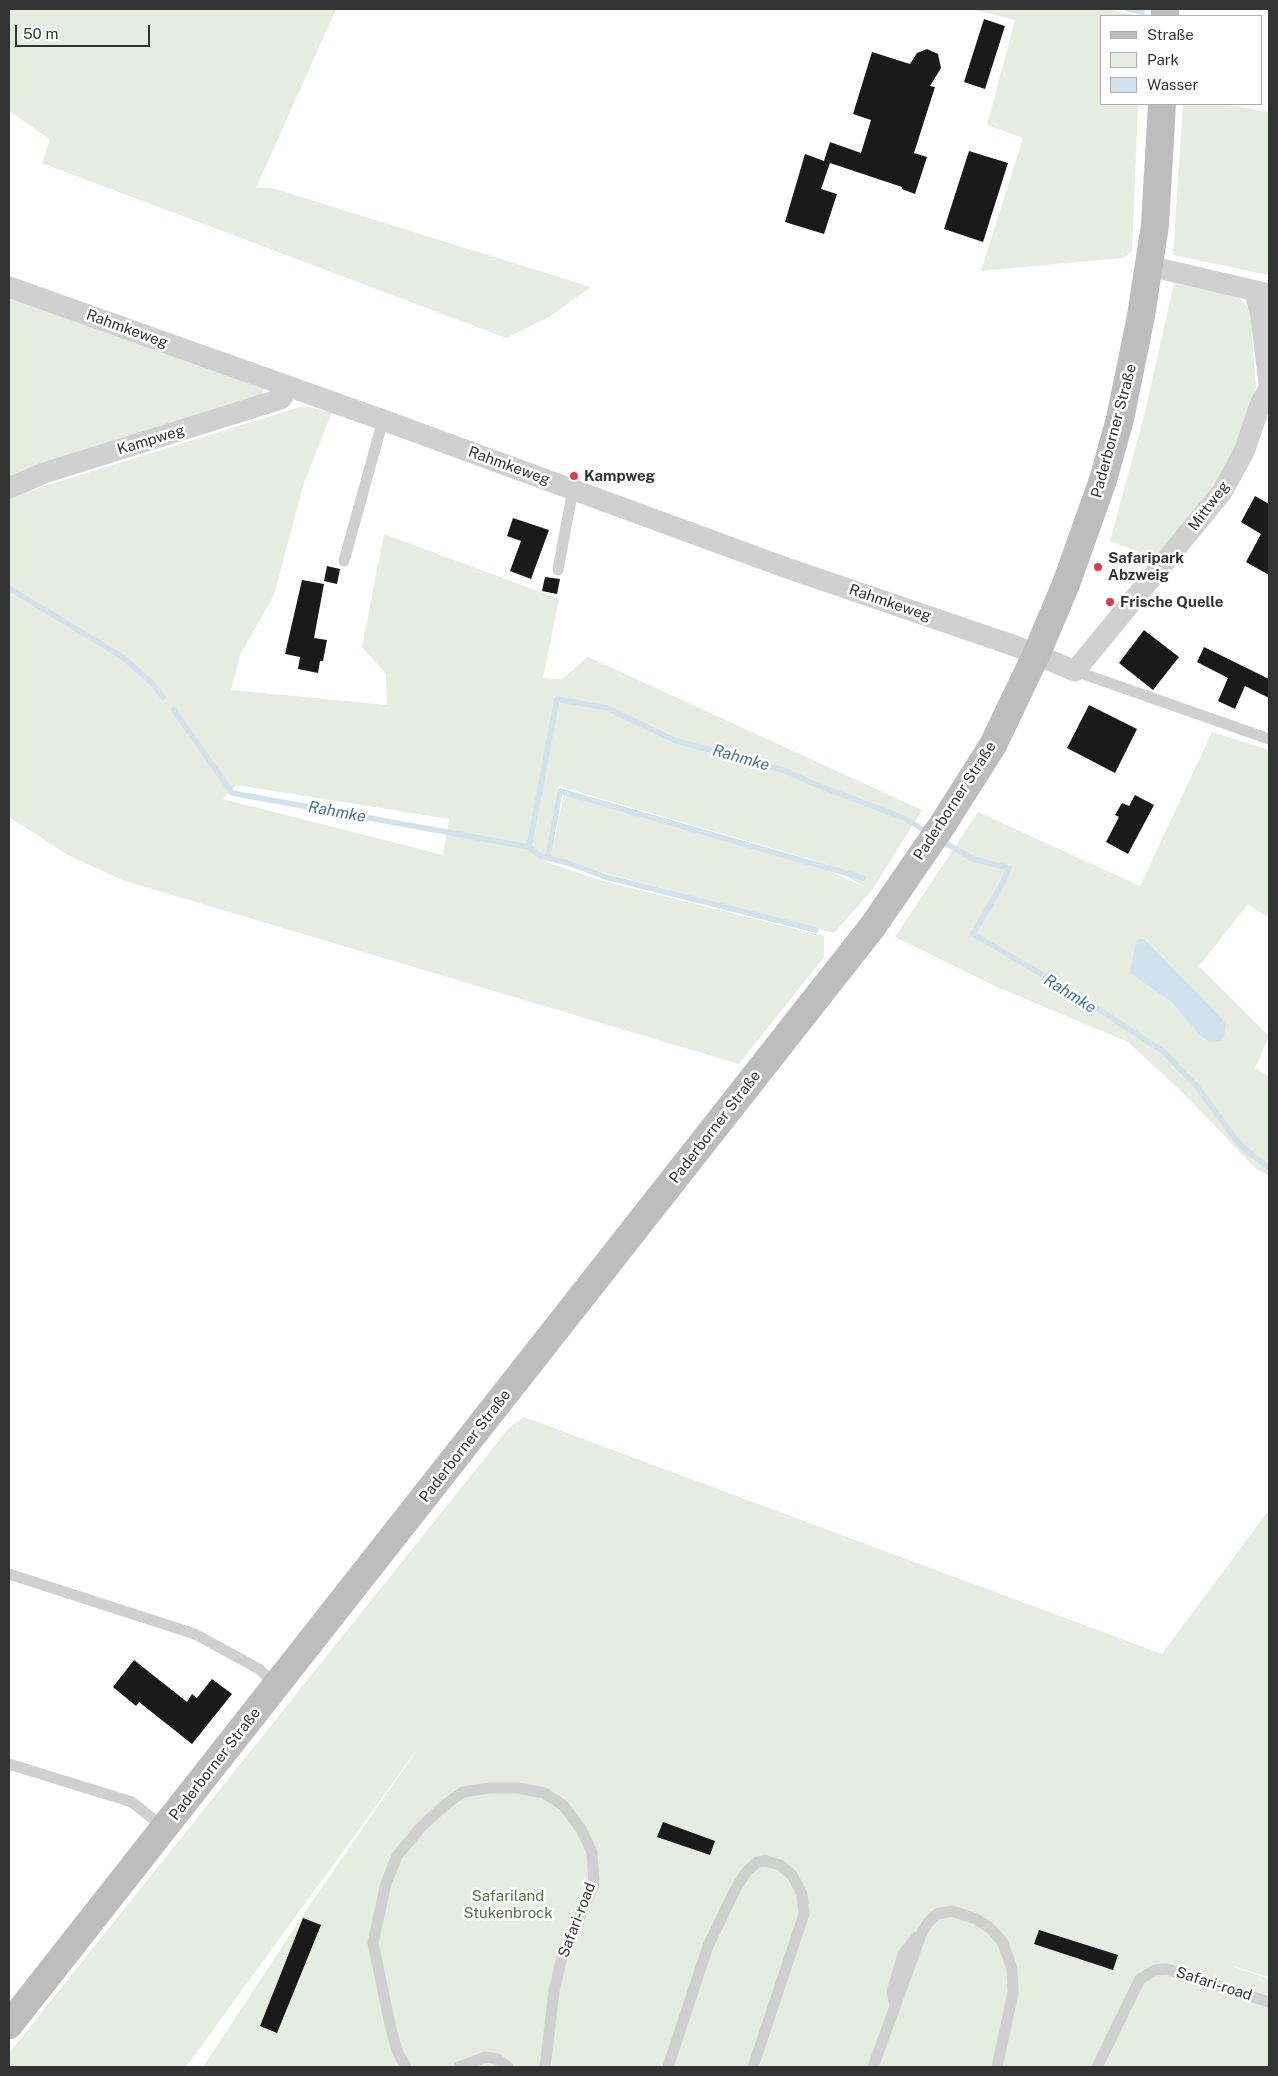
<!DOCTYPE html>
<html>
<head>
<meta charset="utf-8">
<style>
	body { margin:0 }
	#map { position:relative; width:1278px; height:2076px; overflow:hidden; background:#fff; font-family:"Public Sans",sans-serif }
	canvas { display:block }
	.frame { position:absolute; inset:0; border:10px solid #333; pointer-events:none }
	.legend { position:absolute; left:1100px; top:15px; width:162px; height:90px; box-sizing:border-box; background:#fff; border:1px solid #adadad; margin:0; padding:6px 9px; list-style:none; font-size:15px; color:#333 }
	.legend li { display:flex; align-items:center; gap:10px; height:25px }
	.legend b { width:25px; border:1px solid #adadad }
	.scale { position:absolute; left:15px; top:25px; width:135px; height:22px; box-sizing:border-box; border:2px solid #333; border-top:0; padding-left:6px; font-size:15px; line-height:18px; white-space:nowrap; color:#333; -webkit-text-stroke:4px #fff; paint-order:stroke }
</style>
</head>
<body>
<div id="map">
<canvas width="1278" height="2076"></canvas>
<div class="frame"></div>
<ul class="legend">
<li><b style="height:6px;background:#bdbdbd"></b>Straße</li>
<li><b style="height:14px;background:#e6ecdf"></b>Park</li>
<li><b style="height:14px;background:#cfe2ee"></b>Wasser</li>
</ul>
<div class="scale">50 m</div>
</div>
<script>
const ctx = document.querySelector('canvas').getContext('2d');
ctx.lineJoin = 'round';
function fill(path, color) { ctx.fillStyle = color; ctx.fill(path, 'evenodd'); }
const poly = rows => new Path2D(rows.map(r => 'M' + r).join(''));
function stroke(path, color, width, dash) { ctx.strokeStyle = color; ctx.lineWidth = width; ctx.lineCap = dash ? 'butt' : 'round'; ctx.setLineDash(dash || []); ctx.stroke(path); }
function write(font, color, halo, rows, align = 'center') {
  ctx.font = font + ' "Public Sans",sans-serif'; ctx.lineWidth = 5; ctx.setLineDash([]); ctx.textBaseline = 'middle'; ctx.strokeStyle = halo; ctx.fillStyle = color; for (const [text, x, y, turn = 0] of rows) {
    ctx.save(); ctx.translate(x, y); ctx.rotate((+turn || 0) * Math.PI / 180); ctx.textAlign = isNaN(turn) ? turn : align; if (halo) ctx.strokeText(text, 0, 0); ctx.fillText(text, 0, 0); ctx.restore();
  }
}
const green = poly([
	[9,9,336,9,256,188,272,188,591,287,549,317,506,338,42,163,50,139,9,111],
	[971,9,1107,9,1139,16,1102,16,1102,104,1138,104,1132,251,1123,258,981,271,1023,138,987,125,1015,20],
	[1183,104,1224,104,1269,112,1269,275,1173,255],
	[1174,283,1240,298,1250,310,1256,388,1233,457,1219,486,1157,559,1110,541,1145,412],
	[9,297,263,388,261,399,9,477],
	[303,406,332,412,304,483,274,595,241,653,231,690,387,705,386,674,362,647,384,534,559,599,543,678,562,679,588,657,922,810,872,890,834,933,608,874,551,856,564,794,829,871,865,887,826,864,558,786,546,862,603,881,824,936,824,957,739,1064,122,880,68,855,9,817,9,499,16,495],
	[236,785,449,819,443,855,223,799],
	[1212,732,1269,750,1269,918,1248,904,1199,966,1269,1036,1255,1068,1269,1076,1269,1176,1254,1167,1184,1094,1128,1042,997,987,895,937,978,812,1140,886],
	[524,1417,1162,1654,1269,1510,1269,1977,1226,1964,1269,1979,1269,2067,203,2067,305,1912,421,1744,186,2067,9,2067,9,2053,509,1428]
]);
const water = poly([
	[1139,939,1144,939,1222,1019,1226,1025,1224,1036,1219,1041,1209,1042,1199,1034,1172,1002,1130,973,1136,941]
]);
const stream = poly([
	[1128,9,1142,12],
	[9,588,124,658,152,683,163,697],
	[174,710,232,793,529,847,557,699,607,708,674,740,786,771,809,782,904,818,929,833],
	[942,841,973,859,1009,868,1001,886,973,934,1077,995,1164,1052,1198,1088,1240,1145,1269,1168],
	[529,847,540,856,568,863,606,877,816,930],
	[548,858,560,791,863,878]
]);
const building = poly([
	[984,19,1005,26,985,89,964,82],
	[927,49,938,54,941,68,930,86,935,87,914,153,927,157,915,194,902,189,902,187,830,163,821,189,837,194,824,234,785,222,805,154,824,161,830,142,861,153,871,120,853,114,872,52,910,64,917,53],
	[969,151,1008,163,983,242,944,229],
	[1255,496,1269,504,1269,575,1246,562,1261,534,1241,522],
	[513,518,549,530,531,579,510,571,521,541,507,536],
	[327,566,340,569,337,584,324,581],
	[545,577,560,579,557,594,542,591],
	[302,580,324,584,314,638,327,640,323,661,320,661,318,673,298,669,300,657,285,654],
	[1144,630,1179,657,1153,690,1119,663],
	[1204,647,1269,679,1269,698,1245,686,1235,709,1218,701,1228,678,1197,662],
	[1089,705,1137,729,1115,773,1067,748],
	[1135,795,1154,805,1128,854,1106,842,1119,817,1115,815,1122,803,1129,806],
	[134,1660,187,1702,192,1694,197,1698,212,1679,232,1694,192,1744,139,1702,136,1706,113,1687],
	[663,1822,715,1841,710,1855,657,1837],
	[303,1918,321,1925,277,2033,260,2026],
	[1039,1930,1118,1955,1113,1970,1034,1944]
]);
const service = poly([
	[344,561,383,420],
	[558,570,573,489],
	[1075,671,1269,739],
	[9,1574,195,1634,259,1669,277,1686],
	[9,1764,132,1802,164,1828],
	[895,2004,892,1992,903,1954,917,1937],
	[406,2067,398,2053,391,2029,373,1943,386,1883,397,1856,421,1827,446,1804,463,1792,490,1788,518,1788,544,1793,563,1805,581,1829,592,1852,594,1884,562,1957,554,1991,545,2067],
	[459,2067,486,2057,497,2059,508,2067],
	[668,2067,708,1946,735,1890,746,1872,757,1862,766,1861,780,1865,792,1875,802,1894,804,1914,753,2067],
	[873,2067,922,1932,929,1921,937,1914,952,1911,976,1919,990,1928,1002,1941,1012,1968,1013,1993,997,2067],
	[1097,2067,1140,1979,1155,1970,1167,1969,1269,2002]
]);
const minor = poly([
	[1149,266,1269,294],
	[9,287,383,420,784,567,1018,647,1075,671,1222,492,1244,452,1261,402,1269,389],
	[1254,291,1260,311,1269,383],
	[9,488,44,473,281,399,289,387]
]);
const secondary = poly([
	[1165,16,1165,9],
	[9,2025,873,926,943,824,993,745,1036,655,1066,584,1103,480,1120,419,1141,316,1155,225,1162,104]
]);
const markers = [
	[574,476,5,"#e63946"],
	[1098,567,5,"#e63946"],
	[1110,602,5,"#e63946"]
];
const streetNames = [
	["Rahmkeweg",127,329,20],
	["Paderborner Straße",1114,431,-75],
	["Kampweg",151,440,-17],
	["Rahmkeweg",509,466,20],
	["Mittweg",1209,506,-53],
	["Rahmkeweg",890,603,19],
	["Paderborner Straße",955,801,-57],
	["Paderborner Straße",715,1127,-52],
	["Paderborner Straße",465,1446,-52],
	["Paderborner Straße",215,1764,-52],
	["Safari-road",577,1920,-69],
	["Safari-road",1214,1984,18]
];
const poiNames = [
	["Kampweg",584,476],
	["Safaripark",1108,558],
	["Abzweig",1108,575],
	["Frische Quelle",1120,602]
];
const parkNames = [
	["Safariland",508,1896],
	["Stukenbrock",508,1913]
];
const waterNames = [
	["Rahmke",741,758,16],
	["Rahmke",337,812,10],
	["Rahmke",1070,994,32]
];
fill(green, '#e6ecdf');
fill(water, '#cfe2ee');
stroke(stream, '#cfe2ee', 5.5);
fill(building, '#1a1a1a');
stroke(service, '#d0d0d0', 11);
stroke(minor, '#d0d0d0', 21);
stroke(secondary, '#bdbdbd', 28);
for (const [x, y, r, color] of markers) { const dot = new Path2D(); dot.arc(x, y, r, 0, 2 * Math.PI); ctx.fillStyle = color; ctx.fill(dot); stroke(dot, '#fff', 2); }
write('15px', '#333', '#fff', streetNames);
write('bold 15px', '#333', '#fff', poiNames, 'left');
write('15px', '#56703f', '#fff', parkNames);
write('italic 16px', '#3f7597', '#fff', waterNames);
</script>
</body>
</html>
